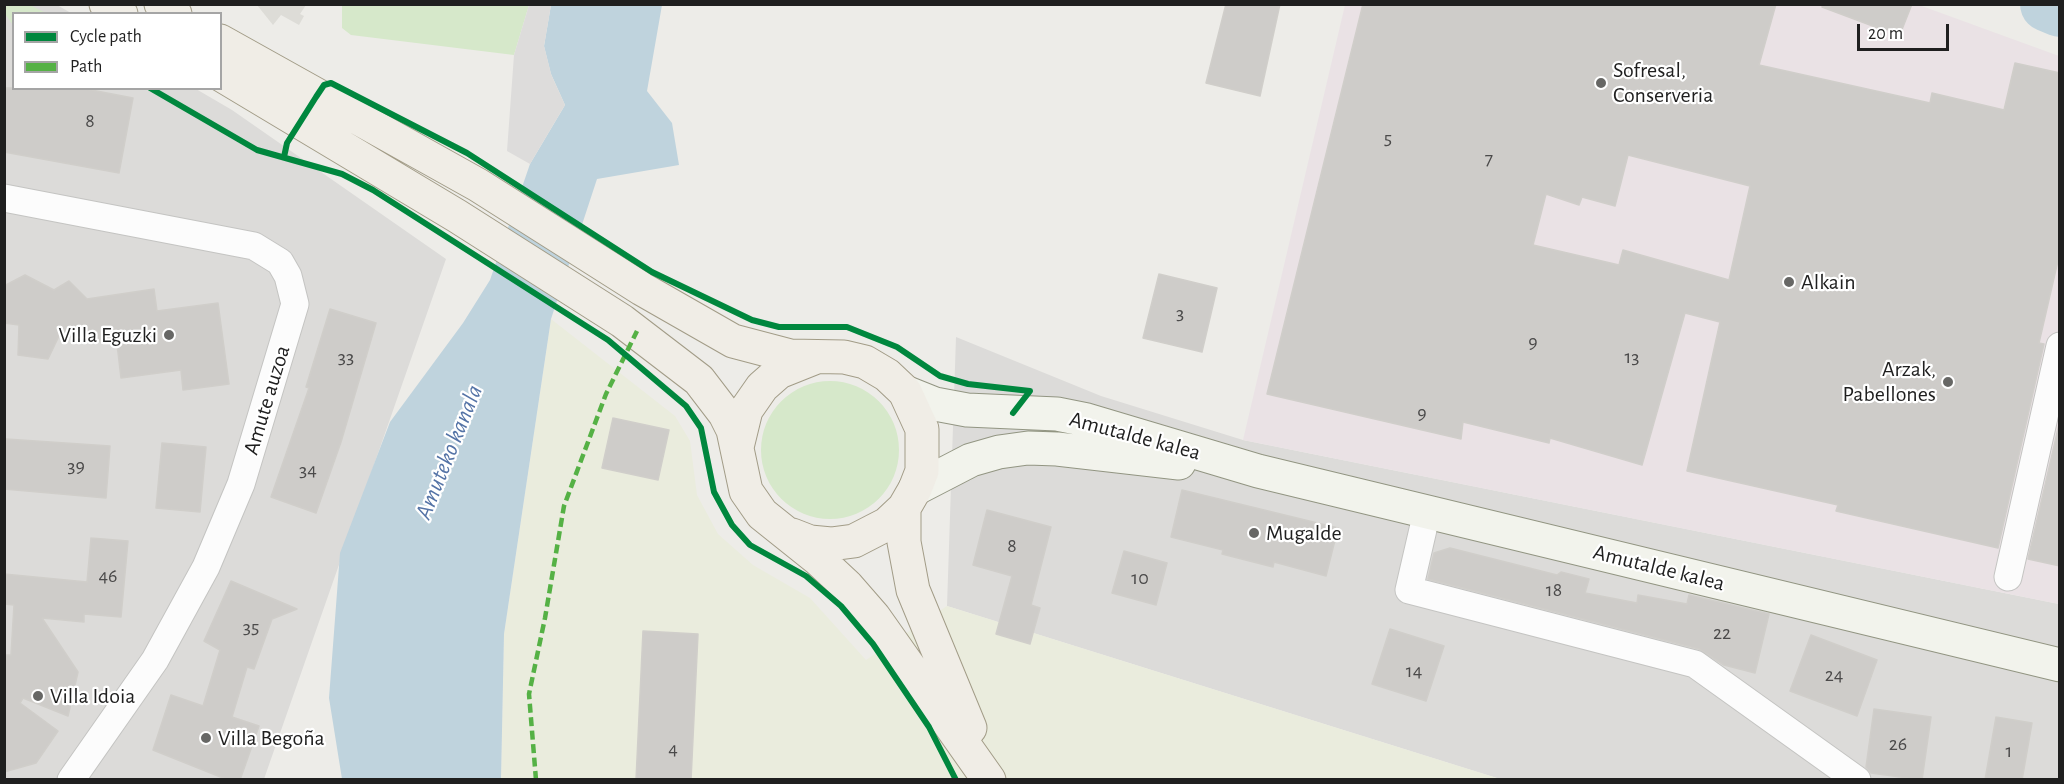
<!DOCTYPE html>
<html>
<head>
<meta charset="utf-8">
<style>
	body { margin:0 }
	#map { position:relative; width:2064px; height:784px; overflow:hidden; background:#edece8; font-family:"Alegreya Sans",sans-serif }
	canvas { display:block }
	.frame { position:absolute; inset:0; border:6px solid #1f1f1f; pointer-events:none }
	.legend { position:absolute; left:12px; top:12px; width:210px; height:78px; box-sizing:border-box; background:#fff; border:2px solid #a5a5a5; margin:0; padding:8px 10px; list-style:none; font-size:18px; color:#1f1f1f }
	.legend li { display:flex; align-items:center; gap:12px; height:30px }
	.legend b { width:30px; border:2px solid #a5a5a5 }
	.scale { position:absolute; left:1857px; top:24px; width:92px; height:27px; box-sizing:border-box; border:3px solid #1f1f1f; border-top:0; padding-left:8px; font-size:18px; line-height:21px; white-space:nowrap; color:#1f1f1f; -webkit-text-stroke:4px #fff; paint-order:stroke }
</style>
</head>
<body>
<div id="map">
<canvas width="2064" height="784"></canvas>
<div class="frame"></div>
<ul class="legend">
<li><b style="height:8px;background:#00873e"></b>Cycle path</li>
<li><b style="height:8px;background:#55b145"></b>Path</li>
</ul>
<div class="scale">20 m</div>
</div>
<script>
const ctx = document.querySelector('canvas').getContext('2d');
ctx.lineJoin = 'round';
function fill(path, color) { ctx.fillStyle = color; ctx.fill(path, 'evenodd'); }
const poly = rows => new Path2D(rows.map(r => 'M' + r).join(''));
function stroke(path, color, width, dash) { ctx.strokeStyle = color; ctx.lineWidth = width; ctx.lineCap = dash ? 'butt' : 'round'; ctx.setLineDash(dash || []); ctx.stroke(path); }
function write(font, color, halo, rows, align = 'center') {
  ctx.font = font + ' "Alegreya Sans",sans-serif'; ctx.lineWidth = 4.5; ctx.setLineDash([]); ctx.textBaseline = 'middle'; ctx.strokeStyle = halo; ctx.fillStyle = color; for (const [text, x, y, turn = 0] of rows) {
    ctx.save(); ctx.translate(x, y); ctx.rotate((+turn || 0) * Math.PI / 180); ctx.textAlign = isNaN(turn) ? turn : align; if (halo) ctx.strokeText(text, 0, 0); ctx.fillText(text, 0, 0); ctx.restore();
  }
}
const residential = poly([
	[5,5,57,5,71,13,14,14,14,88,196,89,232,110,446,259,264,779,5,779],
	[956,337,1101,396,1243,440,2059,604,2059,779,1500,779,947,606]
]);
const industrial = poly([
	[1345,5,1919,5,2059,56,2059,604,1243,440]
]);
const airport = poly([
	[257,5,306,5,300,14,304,16,299,25,281,15,273,25]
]);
const farmland = poly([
	[551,319,675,416,690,441,697,495,718,534,753,565,810,598,866,660,947,606,1500,779,501,780,504,634]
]);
const grass = poly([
	[4,5,30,5,46,13,14,14,13,25,5,14],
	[342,5,342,4,529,5,514,55,351,35,342,28],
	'761 450a69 69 0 1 1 138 0a69 69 0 1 1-138 0Z'
]);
const water = poly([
	[551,5,662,5,647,91,672,123,679,165,597,179,551,319,504,634,501,779,342,779,329,698,340,553,390,422,463,323,490,280,530,164,565,105,551,74,544,46]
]);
const pier = poly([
	[529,5,551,5,544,46,551,74,565,105,530,164,507,151,514,55]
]);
const river = poly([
	[2048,4,2060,9]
]);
const building = poly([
	[1226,4,1280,4,1260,96,1206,83,1226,4],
	[1363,4,1776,4,1759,65,1930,103,1932,93,2004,110,2015,63,2060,73,2060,252,2039,343,2044,344,1998,548,1836,511,1838,505,1687,471,1720,322,1685,313,1642,465,1550,438,1549,443,1463,422,1461,439,1267,394,1363,4],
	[1628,155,1750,186,1729,280,1623,250,1619,265,1533,245,1546,194,1579,205,1582,197,1615,206,1628,155],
	[1823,4,1912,4,1901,32,1878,28,1822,7,1823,4],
	[4,88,81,88,133,98,119,173,4,152,4,88],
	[1159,274,1217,288,1202,352,1143,338,1159,274],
	[25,275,54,290,69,281,87,299,154,289,157,311,218,303,229,384,183,390,181,370,121,378,117,344,59,336,48,359,18,355,19,325,4,323,4,286,25,275],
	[330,309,376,323,341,442,316,513,271,497,309,388,306,387,330,309],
	[613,418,669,430,658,480,602,468,613,418],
	[2060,420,2060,566,2028,559,2060,420],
	[6,439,110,446,106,498,4,489,6,439],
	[162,443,206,447,200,512,156,508,162,443],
	[1182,490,1338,528,1326,576,1274,562,1273,567,1222,554,1223,550,1171,537,1182,490],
	[987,510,1051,527,1031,605,1040,608,1030,644,996,634,1012,576,973,565,987,510],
	[91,538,128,541,121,617,84,614,84,622,42,618,78,672,68,716,23,698,20,703,58,731,36,763,4,772,4,655,11,655,14,605,4,604,4,574,87,582,91,538],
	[1450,548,1557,575,1561,572,1589,579,1585,593,1637,603,1638,595,1687,604,1689,595,1769,614,1755,673,1724,665,1699,649,1428,579,1434,553,1450,548],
	[1124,551,1167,563,1156,605,1112,593,1124,551],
	[231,581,297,609,272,619,254,669,247,667,232,717,259,726,240,780,228,780,153,750,171,695,203,706,220,650,204,641,231,581],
	[1390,629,1444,646,1426,701,1372,684,1390,629],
	[643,631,698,634,691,780,636,780,643,631],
	[1811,635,1877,660,1857,716,1790,691,1811,635],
	[1874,709,1931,717,1922,780,1871,773,1866,767,1874,709],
	[1996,717,2032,723,2022,780,1985,780,1996,717]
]);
const minor = poly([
	[4,198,254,246,280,262,288,276,295,304,241,484,206,567,155,660,71,780],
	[1427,512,1409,590,1695,664,1857,780],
	[2008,577,2060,346]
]);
const secondary = poly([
	[905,392,935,404,967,410,1057,414,1087,420,1258,471,2060,665],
	[915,489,971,460,999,452,1028,448,1057,449,1179,463]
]);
const primary = poly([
	[106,4,121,14],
	[161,4,175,14],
	[220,41,478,185,642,289,733,341,790,356,844,357,865,362,887,375,905,392,922,429,922,471,915,489,904,508,887,524,854,541,831,544,810,542,792,535],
	[220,74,457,216,622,321,699,380,725,414,733,430,746,491,762,514,817,558,847,586,874,617,989,780],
	[737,447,746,410,762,387,779,372,814,358],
	[904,508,904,542,913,590,970,728]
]);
const quiet = poly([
	[536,780,529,694,545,618,564,506,606,394,637,331]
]);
const cycleway = poly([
	[150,88,257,150,342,174,373,190,608,340,686,406,701,428,714,492,732,525,750,545,806,576,841,606,873,644,929,727,956,780],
	[284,157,287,143,316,97,324,85,331,83,467,153,652,272,752,320,779,327,847,327,897,347,940,376,968,384,1030,391,1013,413]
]);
const markers = [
	[1601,83,6,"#676765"],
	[1789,282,6,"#676765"],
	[169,335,6,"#676765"],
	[1948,382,6,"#676765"],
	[1254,533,6,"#676765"],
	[38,696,6,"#676765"],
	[206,738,6,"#676765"]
];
const numberNames = [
	["8",90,121],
	["5",1388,138],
	["7",1489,159],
	["3",1180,313],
	["9",1533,342],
	["33",346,357],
	["13",1632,357],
	["9",1422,413],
	["39",76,466],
	["34",308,470],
	["8",1012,546],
	["46",108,576],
	["10",1140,578],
	["18",1554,590],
	["35",251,627],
	["22",1722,633],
	["14",1414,671],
	["24",1834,675],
	["26",1898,744],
	["4",673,749],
	["1",2009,751]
];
const poiNames = [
	["Sofresal,",1613,70],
	["Conserveria",1613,95],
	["Alkain",1801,282],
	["Villa Eguzki",157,335,"right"],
	["Arzak,",1936,369,"right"],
	["Pabellones",1936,394,"right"],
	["Mugalde",1266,533],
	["Villa Idoia",50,696],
	["Villa Begoña",218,738]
];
const streetNames = [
	["Amute auzoa",267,400,-73],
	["Amutalde kalea",1135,436,15],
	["Amutalde kalea",1659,568,14]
];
const waterNames = [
	["Amuteko kanala",449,452,-68]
];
fill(residential, '#dcdbd9');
fill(industrial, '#eae2e5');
fill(airport, '#dddcd7');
fill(farmland, '#eaecdd');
fill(grass, '#d6e8ca');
fill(water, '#bfd3dd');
fill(pier, '#dddcdb');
stroke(river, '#bfd3dd', 56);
fill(building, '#ceccc9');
stroke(building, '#d0ceca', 1.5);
stroke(minor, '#c4c4c2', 29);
stroke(secondary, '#929582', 35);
stroke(primary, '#a29c87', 35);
stroke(minor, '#fcfcfc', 27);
stroke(secondary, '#f2f3ec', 33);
stroke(primary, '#f0ede6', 33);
stroke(quiet, '#55b145', 4.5, [9, 4.5]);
stroke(cycleway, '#00873e', 6);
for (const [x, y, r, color] of markers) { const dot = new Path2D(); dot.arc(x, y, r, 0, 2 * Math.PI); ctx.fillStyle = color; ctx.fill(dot); stroke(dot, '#fff', 2); }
write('20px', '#4b4a4a', null, numberNames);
write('22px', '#1f1f1f', '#fff', poiNames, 'left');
write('22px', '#1f1f1f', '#fff', streetNames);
write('italic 24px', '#5473a6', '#fff', waterNames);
</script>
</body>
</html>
